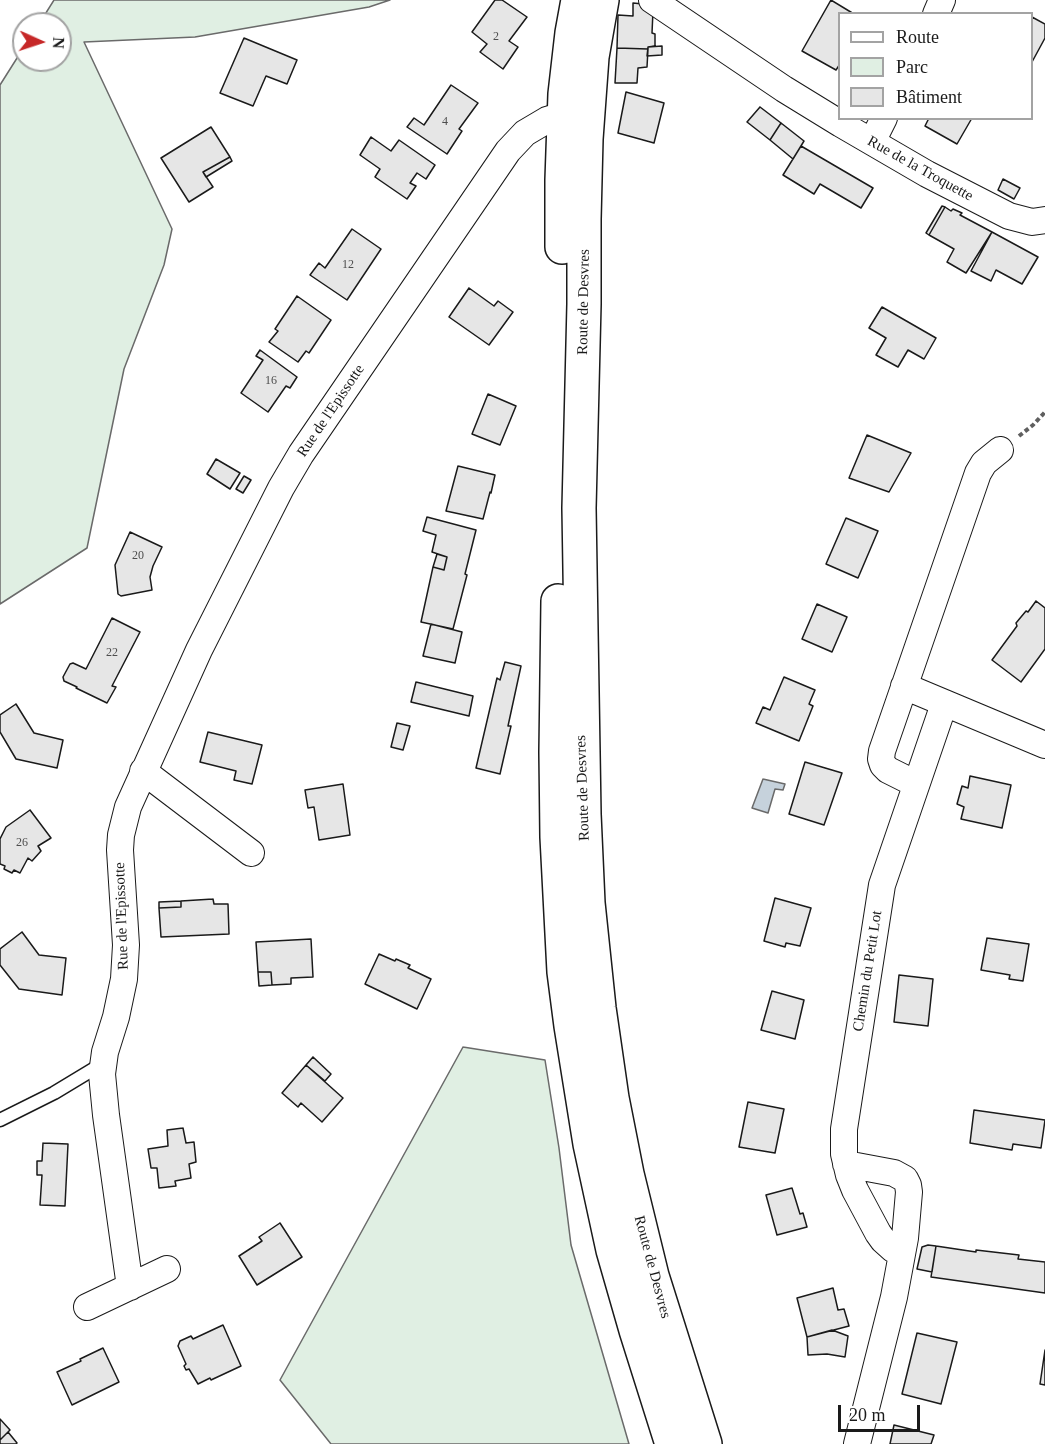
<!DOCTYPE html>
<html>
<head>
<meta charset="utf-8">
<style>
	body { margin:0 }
	#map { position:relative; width:1045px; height:1444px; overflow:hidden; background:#fff; font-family:"Times New Roman",serif }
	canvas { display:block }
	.legend { position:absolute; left:838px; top:12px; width:195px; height:108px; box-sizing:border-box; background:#fff; border:2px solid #a3a3a3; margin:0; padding:8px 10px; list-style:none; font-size:18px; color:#1a1a1a }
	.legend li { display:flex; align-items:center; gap:12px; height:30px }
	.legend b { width:30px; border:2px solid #a3a3a3 }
	.north { position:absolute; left:12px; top:12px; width:60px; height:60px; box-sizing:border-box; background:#fff; border:2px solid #a3a3a3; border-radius:50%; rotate:93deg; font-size:16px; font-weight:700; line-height:24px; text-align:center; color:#1a1a1a }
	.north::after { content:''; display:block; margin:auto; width:21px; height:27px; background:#c62828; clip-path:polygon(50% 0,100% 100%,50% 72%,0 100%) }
	.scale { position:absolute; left:838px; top:1405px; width:82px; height:27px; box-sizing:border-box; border:3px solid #1a1a1a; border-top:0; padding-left:8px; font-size:18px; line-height:21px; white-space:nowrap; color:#1a1a1a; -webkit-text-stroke:4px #fff; paint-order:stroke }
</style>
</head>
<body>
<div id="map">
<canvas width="1045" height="1444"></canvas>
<ul class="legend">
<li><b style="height:8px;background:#fff"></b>Route</li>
<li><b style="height:16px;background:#e0efe3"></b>Parc</li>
<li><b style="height:16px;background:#e6e6e6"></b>Bâtiment</li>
</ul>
<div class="north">N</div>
<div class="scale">20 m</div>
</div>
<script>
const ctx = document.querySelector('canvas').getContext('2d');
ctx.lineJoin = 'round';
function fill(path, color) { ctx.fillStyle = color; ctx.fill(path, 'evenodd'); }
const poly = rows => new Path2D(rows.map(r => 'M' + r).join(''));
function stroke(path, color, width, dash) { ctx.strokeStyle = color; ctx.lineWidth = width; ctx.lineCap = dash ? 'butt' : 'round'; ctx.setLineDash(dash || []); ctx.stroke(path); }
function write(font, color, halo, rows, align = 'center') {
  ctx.font = font + ' "Times New Roman",serif'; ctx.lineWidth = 4.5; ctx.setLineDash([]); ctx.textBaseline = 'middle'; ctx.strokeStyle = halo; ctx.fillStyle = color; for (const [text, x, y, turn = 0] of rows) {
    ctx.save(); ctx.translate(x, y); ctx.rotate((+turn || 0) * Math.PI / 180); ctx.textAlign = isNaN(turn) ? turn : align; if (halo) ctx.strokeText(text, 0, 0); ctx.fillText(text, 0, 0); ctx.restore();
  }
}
const green = poly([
	[54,0,390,0,369,7,195,37,84,42,172,229,164,265,124,369,87,548,0,604,0,85,24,47,24,60,60,60,60,24,39,24,54,0],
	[463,1047,545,1060,559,1148,571,1245,629,1444,331,1444,280,1380,463,1047]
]);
const water = poly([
	[763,779,785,784,783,790,775,789,768,813,752,808,763,779]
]);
const building = poly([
	[495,0,502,0,527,17,509,41,518,47,503,69,480,52,487,44,472,32,495,0],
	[831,0,854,14,840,14,840,64,836,70,802,51,831,0],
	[633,3,643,4,653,11,652,33,655,34,655,46,648,47,648,49,617,48,618,15,633,16,633,3],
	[1032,17,1045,24,1045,38,1032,62,1032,17],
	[244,38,297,60,287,84,266,76,253,106,220,93,244,38],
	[662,46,662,55,647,56,648,47,662,46],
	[617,48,648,49,647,67,638,68,637,83,615,83,617,48],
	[451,85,478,103,459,129,462,131,447,154,407,127,414,118,424,125,451,85],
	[626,92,664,103,654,143,618,133,626,92],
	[760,107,781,123,770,140,747,122,760,107],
	[929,118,972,118,957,144,925,126,929,118],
	[781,123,804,141,793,159,770,140,781,123],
	[211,127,230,157,203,172,213,187,189,202,161,158,211,127],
	[371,137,391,151,399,140,435,165,426,179,417,173,410,183,416,186,407,199,375,177,380,169,360,155,371,137],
	[801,146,873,188,861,208,820,184,814,194,783,175,801,146],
	[230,157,232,161,206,177,203,172,230,157],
	[1003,179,1020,188,1014,199,998,190,1003,179],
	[942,206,945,207,929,235,926,233,942,206],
	[945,207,951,211,953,209,962,213,960,215,992,232,966,273,947,262,954,249,929,235,945,207],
	[352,229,381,249,347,300,310,275,319,263,325,268,352,229],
	[992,232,1038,257,1022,284,996,270,991,281,971,271,992,232],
	[469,288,494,306,498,301,513,312,489,345,449,317,469,288],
	[297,296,331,320,309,353,306,351,298,362,269,342,278,331,275,329,297,296],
	[882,307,936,338,924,359,908,350,898,367,876,355,886,338,869,328,882,307],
	[260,350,297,377,290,388,286,386,268,412,241,393,263,360,256,356,260,350],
	[488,394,516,406,500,445,472,434,488,394],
	[867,435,911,453,889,492,849,478,867,435],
	[216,459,240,473,230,489,207,474,216,459],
	[458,466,495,475,491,493,490,492,483,519,446,511,458,466],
	[244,476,251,480,243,493,236,489,244,476],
	[427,517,476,530,465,574,467,575,453,629,421,622,433,567,444,570,447,557,432,552,436,535,423,531,427,517],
	[846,518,878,531,858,578,826,564,846,518],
	[130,532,162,547,153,566,150,577,152,590,121,596,118,594,115,565,130,532],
	[437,554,447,557,444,570,433,567,437,554],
	[1036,601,1045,608,1045,649,1021,682,992,660,1017,626,1016,623,1026,611,1028,612,1036,601],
	[817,604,847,617,832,652,802,639,817,604],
	[112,618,140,632,112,686,116,687,107,703,76,688,77,687,64,681,63,677,70,664,73,663,86,669,112,618],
	[431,624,462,632,455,663,423,656,431,624],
	[505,662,521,666,508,726,511,726,500,774,476,768,497,678,500,680,505,662],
	[784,677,815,690,809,704,813,706,799,741,756,723,763,707,770,710,784,677],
	[416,682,473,696,469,716,411,702,416,682],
	[16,704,34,733,63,740,57,768,16,759,0,732,0,715,16,704],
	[397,723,410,726,403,750,391,747,397,723],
	[208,732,262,745,252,784,234,780,236,771,200,762,208,732],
	[805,762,842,773,824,825,789,814,805,762],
	[970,776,1011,785,1002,828,961,819,964,807,957,804,962,786,968,788,970,776],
	[343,784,350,835,319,840,314,807,308,808,305,790,343,784],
	[30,810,51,838,38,846,41,851,32,861,28,858,20,873,14,870,12,873,4,869,5,866,0,864,0,839,6,827,30,810],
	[775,898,811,908,800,946,786,943,785,947,764,941,775,898],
	[213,899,214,904,228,904,229,934,161,937,159,908,181,907,181,901,213,899],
	[181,901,181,907,159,908,159,902,181,901],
	[22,932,39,955,66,958,62,995,19,989,0,965,0,949,22,932],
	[987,938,1029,944,1023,981,1009,979,1010,975,981,970,987,938],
	[311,939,313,977,291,978,291,984,272,985,271,972,258,972,256,942,311,939],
	[379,954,395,961,396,959,410,965,408,968,431,979,417,1009,365,984,379,954],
	[258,972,271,972,272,985,259,986,258,972],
	[899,975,933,979,928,1026,894,1022,899,975],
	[772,991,804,1000,795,1039,761,1030,772,991],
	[313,1057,331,1074,325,1081,306,1065,313,1057],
	[306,1065,343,1098,322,1122,301,1103,298,1107,282,1093,306,1065],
	[748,1102,784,1109,775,1153,739,1147,748,1102],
	[974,1110,1045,1120,1041,1148,1013,1144,1012,1150,970,1143,974,1110],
	[183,1128,186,1143,194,1142,196,1162,189,1164,191,1178,175,1181,176,1186,159,1188,157,1168,151,1168,148,1149,168,1146,167,1130,183,1128],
	[43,1143,68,1144,65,1206,40,1205,42,1175,37,1175,37,1161,42,1161,43,1143],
	[792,1188,800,1214,803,1213,807,1227,777,1235,766,1195,792,1188],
	[280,1223,302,1257,257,1285,239,1256,262,1241,259,1237,280,1223],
	[928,1245,936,1246,932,1272,917,1269,922,1247,928,1245],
	[936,1246,976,1252,976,1250,1019,1255,1018,1259,1045,1262,1045,1293,931,1277,936,1246],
	[833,1288,838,1310,844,1309,849,1326,807,1337,797,1298,833,1288],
	[223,1325,241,1366,211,1380,210,1378,198,1384,189,1369,186,1370,184,1366,186,1364,178,1346,180,1341,191,1336,193,1339,223,1325],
	[832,1330,848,1336,845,1357,827,1354,808,1355,807,1337,832,1330],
	[917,1333,957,1342,941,1404,902,1394,917,1333],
	[103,1348,119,1382,72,1405,57,1372,81,1361,80,1359,103,1348],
	[1045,1350,1045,1385,1040,1384,1045,1350],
	[0,1419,10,1430,0,1440,0,1419],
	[894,1425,934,1435,931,1444,890,1444,894,1425],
	[8,1432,17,1443,16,1444,0,1444,0,1440,8,1432]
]);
const path = poly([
	[1019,436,1033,425,1045,412]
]);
const service = poly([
	[0,1120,54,1093,102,1064]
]);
const minor = poly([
	[652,0,784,89,841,124,927,174,1009,216,1032,222,1045,220],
	[936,14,942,0],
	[872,142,884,118],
	[904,686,1045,745],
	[143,771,251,853],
	[916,784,888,770,883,765,881,759,882,751,978,473,984,463,1000,450],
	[846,1164,894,1173,905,1179,908,1185,909,1192,905,1238,894,1297,857,1444],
	[902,1253,893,1249,883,1240,878,1233,855,1190,849,1175,844,1154,844,1129,882,885,944,704],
	[130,1287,106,1115,102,1074,105,1052,116,1017,124,979,126,945,120,850,121,835,128,807,199,650,281,488,301,454,508,151,525,133,547,120,557,117,582,117],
	[87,1307,167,1269]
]);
const primary = poly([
	[602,0,592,57,586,139,584,219,584,304,579,508,584,814,588,903,599,1008,612,1098,627,1174,652,1276,705,1444],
	[562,247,562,180,565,94,572,33,578,0],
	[558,601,556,752,557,837,564,972,571,1026,590,1144,613,1250,636,1330,672,1444]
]);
const numberNames = [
	["2",496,37],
	["4",445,122],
	["12",348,265],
	["16",271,381],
	["20",138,556],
	["22",112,653],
	["26",22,843]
];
const streetNames = [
	["Rue de la Troquette",920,169,29],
	["Route de Desvres",584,302,-89],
	["Rue de l'Epissotte",331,411,-56],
	["Route de Desvres",583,788,-92],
	["Rue de l'Epissotte",122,916,-92],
	["Chemin du Petit Lot",868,971,-81],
	["Route de Desvres",652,1267,75]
];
fill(green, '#e0efe3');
stroke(green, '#6a6a6a', 1.5);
fill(water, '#c6d2dc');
stroke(water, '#6a6a6a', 1.5);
fill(building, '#e6e6e6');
stroke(building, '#1a1a1a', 1.5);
stroke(service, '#1a1a1a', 15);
stroke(minor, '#1a1a1a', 28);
stroke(primary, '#1a1a1a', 36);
stroke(path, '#5f5f5f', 4, [4.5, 3]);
stroke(service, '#fff', 12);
stroke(minor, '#fff', 26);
stroke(primary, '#fff', 33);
write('12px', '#4d4d4d', null, numberNames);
write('15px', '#1a1a1a', '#fff', streetNames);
</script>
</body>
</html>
